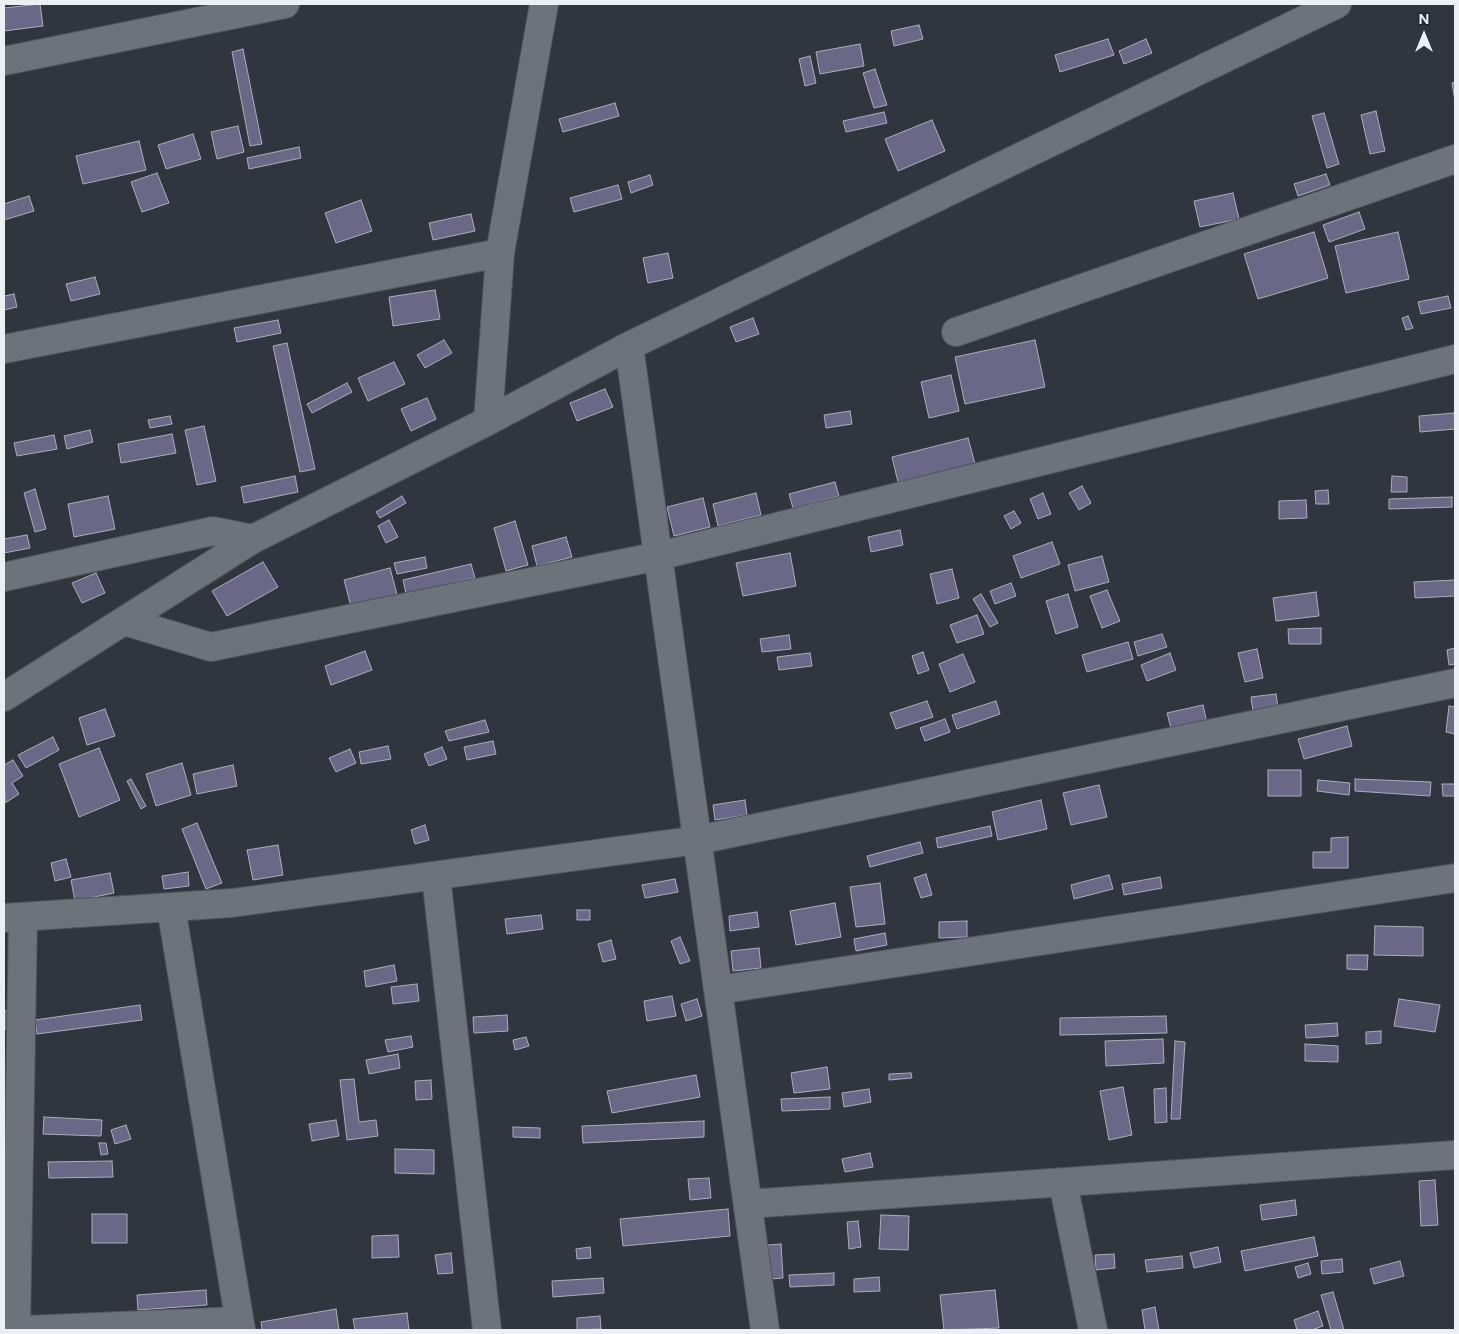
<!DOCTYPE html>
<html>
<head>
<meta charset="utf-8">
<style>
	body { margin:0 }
	#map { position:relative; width:1459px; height:1334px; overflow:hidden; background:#31353e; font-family:Figtree,sans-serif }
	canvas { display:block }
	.frame { position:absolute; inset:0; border:5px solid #eceff4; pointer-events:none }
	.north { position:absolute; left:1399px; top:10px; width:50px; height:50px; -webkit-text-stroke:4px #272b33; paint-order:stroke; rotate:0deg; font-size:14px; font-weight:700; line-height:20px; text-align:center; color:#eceff4 }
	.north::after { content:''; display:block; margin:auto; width:18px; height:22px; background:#eceff4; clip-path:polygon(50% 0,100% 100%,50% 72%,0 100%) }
</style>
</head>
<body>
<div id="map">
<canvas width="1459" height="1334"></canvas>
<div class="frame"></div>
<div class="north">N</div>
</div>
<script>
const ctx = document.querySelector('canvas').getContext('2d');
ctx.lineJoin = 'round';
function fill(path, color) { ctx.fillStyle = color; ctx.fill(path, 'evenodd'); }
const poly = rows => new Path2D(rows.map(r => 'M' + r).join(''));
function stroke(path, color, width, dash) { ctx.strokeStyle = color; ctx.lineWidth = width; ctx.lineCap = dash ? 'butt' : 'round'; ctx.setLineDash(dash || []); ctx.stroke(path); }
const building = poly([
	[40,4,43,26,4,31,4,8,40,4],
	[919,25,923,39,894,46,891,31,919,25],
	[1108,39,1114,55,1060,72,1055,55,1108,39],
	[1146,39,1152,53,1124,64,1119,51,1146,39],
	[860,44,864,66,820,74,816,52,860,44],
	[243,49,262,144,250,146,232,52,243,49],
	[810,56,816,83,805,86,799,59,810,56],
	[875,69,887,105,874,108,863,73,875,69],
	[1455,82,1455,101,1452,83,1455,82],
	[615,103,619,116,563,132,559,119,615,103],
	[1376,111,1385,151,1370,154,1361,115,1376,111],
	[884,112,887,123,846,132,843,121,884,112],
	[1324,113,1339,164,1327,168,1312,116,1324,113],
	[932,120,945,151,898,171,885,139,932,120],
	[238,126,244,152,217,159,211,132,238,126],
	[193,134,201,159,166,169,158,145,193,134],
	[139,141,146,170,83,184,76,156,139,141],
	[299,147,301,158,249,169,247,158,299,147],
	[157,173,169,203,142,212,131,182,157,173],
	[1326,174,1330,185,1298,196,1294,184,1326,174],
	[650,175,653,185,631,193,628,182,650,175],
	[618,185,622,199,574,212,570,198,618,185],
	[1233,193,1239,219,1200,227,1194,201,1233,193],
	[29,196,34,211,4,220,4,204,29,196],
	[361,200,372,231,336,243,325,213,361,200],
	[1359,212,1365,229,1329,242,1323,225,1359,212],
	[471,214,475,231,433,240,429,223,471,214],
	[1314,232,1328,278,1258,299,1244,254,1314,232],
	[1398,232,1409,279,1346,293,1335,246,1398,232],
	[668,253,673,278,648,283,643,258,668,253],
	[95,277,100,294,71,301,66,284,95,277],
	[435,290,440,319,393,326,389,297,435,290],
	[14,294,17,307,4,310,4,296,14,294],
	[1448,296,1451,308,1421,314,1418,302,1448,296],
	[1408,316,1413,328,1406,330,1402,318,1408,316],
	[753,318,759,334,736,342,730,327,753,318],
	[278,320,281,333,237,342,234,328,278,320],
	[444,340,452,353,425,368,417,355,444,340],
	[1035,340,1045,387,965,404,955,357,1035,340],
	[287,343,315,469,300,472,273,346,287,343],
	[394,362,405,384,368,401,358,378,394,362],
	[951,375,959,411,929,418,921,382,951,375],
	[347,383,352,392,312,413,307,404,347,383],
	[605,389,613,407,577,421,570,403,605,389],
	[427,398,436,419,411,431,401,409,427,398],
	[850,411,852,424,826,428,824,415,850,411],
	[1454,413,1455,429,1420,432,1419,416,1454,413],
	[170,416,172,424,150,428,148,420,170,416],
	[204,426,216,481,197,485,185,430,204,426],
	[90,430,93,442,67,449,64,436,90,430],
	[172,434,176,453,121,463,118,444,172,434],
	[54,435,57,449,17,456,14,443,54,435],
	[968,438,975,464,898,482,892,457,968,438],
	[295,476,298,492,244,503,241,487,295,476],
	[1392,476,1407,477,1407,492,1391,492,1392,476],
	[835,482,839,496,793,508,789,494,835,482],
	[1082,486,1091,503,1079,510,1069,493,1082,486],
	[35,489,46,529,35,532,24,493,35,489],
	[1328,490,1329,504,1316,504,1315,491,1328,490],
	[756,493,761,515,718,526,713,504,756,493],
	[1043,493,1051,514,1038,519,1030,499,1043,493],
	[108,496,115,529,74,537,68,504,108,496],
	[402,496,406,503,380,518,376,512,402,496],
	[1452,497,1452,507,1389,509,1389,499,1452,497],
	[703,498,710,527,674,536,667,507,703,498],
	[1306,500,1307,518,1279,519,1279,501,1306,500],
	[1014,511,1021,523,1011,529,1004,516,1014,511],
	[389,520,398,537,386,543,378,526,389,520],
	[515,521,528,565,506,571,494,528,515,521],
	[900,530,903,545,871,552,868,537,900,530],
	[27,535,30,548,4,553,4,539,27,535],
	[566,537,572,557,537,566,532,546,566,537],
	[1052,542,1060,564,1021,578,1013,556,1052,542],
	[790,553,796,586,743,596,736,563,790,553],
	[1102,556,1109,582,1075,591,1068,565,1102,556],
	[425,557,427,568,397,574,394,563,425,557],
	[263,562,278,587,227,616,212,591,263,562],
	[471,564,475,578,406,594,403,580,471,564],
	[390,568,399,602,353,614,344,580,390,568],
	[952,569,959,598,937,604,930,574,952,569],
	[96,573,105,593,82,603,72,583,96,573],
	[1455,580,1455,596,1415,598,1414,582,1455,580],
	[1011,583,1016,596,995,604,990,591,1011,583],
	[1107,590,1120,621,1102,628,1090,596,1107,590],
	[1316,592,1319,616,1276,621,1273,598,1316,592],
	[981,594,998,623,990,627,973,599,981,594],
	[1068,594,1078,627,1056,634,1046,601,1068,594],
	[977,615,984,634,957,643,950,625,977,615],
	[1321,628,1321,644,1289,644,1288,629,1321,628],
	[1162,634,1167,647,1138,656,1134,642,1162,634],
	[789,635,791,649,762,652,760,639,789,635],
	[1128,642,1133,659,1087,672,1082,655,1128,642],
	[1455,648,1455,664,1449,665,1447,650,1455,648],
	[1257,649,1263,678,1245,682,1238,653,1257,649],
	[365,651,372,670,331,685,325,666,365,651],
	[923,652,929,670,918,674,912,656,923,652],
	[810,653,812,666,779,670,777,657,810,653],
	[1170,653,1176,670,1147,681,1141,665,1170,653],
	[963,654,975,682,950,692,939,664,963,654],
	[1276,694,1278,708,1253,712,1251,697,1276,694],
	[927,701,933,717,896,729,890,713,927,701],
	[996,701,1000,714,957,729,952,715,996,701],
	[1203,705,1207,723,1172,732,1167,713,1203,705],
	[1449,706,1455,707,1455,734,1446,732,1449,706],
	[105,709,115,736,87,745,79,718,105,709],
	[945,719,950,732,925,741,920,728,945,719],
	[485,720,489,732,449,741,445,731,485,720],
	[1347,726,1352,746,1304,759,1298,739,1347,726],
	[53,737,59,750,26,768,18,755,53,737],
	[493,741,496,754,467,760,464,747,493,741],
	[388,746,391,759,361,764,359,752,388,746],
	[442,747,447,759,429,766,424,754,442,747],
	[99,748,120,800,79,817,59,764,99,748],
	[350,749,356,763,336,772,329,758,350,749],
	[13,760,23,776,12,783,19,794,5,803,4,765,13,760],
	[182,763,191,795,156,806,146,774,182,763],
	[233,765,237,786,197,794,193,774,233,765],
	[1268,770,1301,770,1301,796,1268,796,1268,770],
	[131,779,146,806,141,809,127,781,131,779],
	[1355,779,1431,782,1430,796,1355,791,1355,779],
	[1318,780,1350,783,1349,795,1317,791,1318,780],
	[1442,784,1455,784,1455,796,1443,796,1442,784],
	[1099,785,1107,817,1071,825,1063,793,1099,785],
	[745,800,747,815,715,820,713,805,745,800],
	[1041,800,1047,829,998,840,992,812,1041,800],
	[197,823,222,883,206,889,182,829,197,823],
	[425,825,429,840,415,844,411,830,425,825],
	[990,826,992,836,938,848,936,838,990,826],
	[1348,837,1348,868,1313,868,1313,852,1331,852,1331,838,1348,837],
	[920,842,923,853,870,867,867,856,920,842],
	[278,845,283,875,253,880,247,850,278,845],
	[66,859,71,877,55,881,51,863,66,859],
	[188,872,189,886,164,889,162,876,188,872],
	[110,873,114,893,75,901,71,880,110,873],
	[926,874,932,895,921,898,914,878,926,874],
	[1109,875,1113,889,1074,899,1071,885,1109,875],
	[1160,877,1162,888,1124,895,1122,884,1160,877],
	[675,879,678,892,645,898,642,885,675,879],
	[880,883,885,924,856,927,850,887,880,883],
	[835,903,841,937,796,945,790,911,835,903],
	[577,910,590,910,590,920,577,920,577,910],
	[757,912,759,927,730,931,729,916,757,912],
	[541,915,543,929,507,934,505,919,541,915],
	[967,921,967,937,939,938,939,922,967,921],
	[1375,926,1423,927,1423,956,1374,955,1375,926],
	[885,933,887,945,856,951,854,939,885,933],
	[680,937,690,961,680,964,671,941,680,937],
	[611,940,616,959,603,962,598,944,611,940],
	[759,948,761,968,733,971,731,951,759,948],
	[1347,955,1368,955,1367,970,1347,969,1347,955],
	[394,965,397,981,366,987,364,971,394,965],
	[417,984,419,1001,393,1004,391,987,417,984],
	[672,996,676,1016,647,1021,644,1001,672,996],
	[697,999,702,1016,686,1021,681,1004,697,999],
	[1399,999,1440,1005,1435,1032,1394,1026,1399,999],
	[140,1005,142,1020,37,1034,35,1020,140,1005],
	[4,1011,9,1011,8,1029,4,1029,4,1011],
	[507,1015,508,1031,474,1033,473,1017,507,1015],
	[1166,1016,1167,1033,1060,1035,1060,1018,1166,1016],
	[1337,1023,1338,1036,1306,1038,1305,1025,1337,1023],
	[1381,1031,1381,1043,1366,1044,1366,1032,1381,1031],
	[411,1036,413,1047,388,1052,385,1040,411,1036],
	[526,1037,529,1046,515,1050,513,1040,526,1037],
	[1163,1039,1164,1063,1106,1066,1105,1041,1163,1039],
	[1175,1041,1185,1042,1180,1119,1171,1119,1175,1041],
	[1305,1044,1338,1046,1338,1062,1305,1061,1305,1044],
	[398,1054,400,1068,369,1074,366,1060,398,1054],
	[827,1067,830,1089,794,1093,791,1073,827,1067],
	[911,1073,912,1078,889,1080,889,1074,911,1073],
	[696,1075,700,1097,612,1113,607,1091,696,1075],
	[354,1079,359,1122,376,1120,378,1136,347,1140,340,1080,354,1079],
	[431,1080,432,1099,416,1100,415,1081,431,1080],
	[1123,1087,1132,1135,1109,1140,1100,1091,1123,1087],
	[1166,1088,1167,1122,1155,1123,1154,1089,1166,1088],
	[869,1089,871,1102,844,1107,842,1093,869,1089],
	[830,1097,830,1109,782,1111,781,1099,830,1097],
	[44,1117,102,1120,101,1136,43,1134,44,1117],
	[336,1120,339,1136,312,1141,309,1124,336,1120],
	[704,1121,704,1137,583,1143,582,1126,704,1121],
	[126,1125,131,1139,115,1144,111,1130,126,1125],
	[513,1127,540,1128,540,1138,513,1137,513,1127],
	[99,1143,106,1143,108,1154,101,1155,99,1143],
	[395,1149,434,1150,434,1174,395,1173,395,1149],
	[870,1153,873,1167,845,1172,842,1159,870,1153],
	[112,1161,113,1177,49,1178,48,1162,112,1161],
	[709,1178,711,1198,690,1200,688,1179,709,1178],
	[1435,1180,1438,1225,1421,1226,1419,1181,1435,1180],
	[1295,1200,1297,1215,1262,1220,1260,1205,1295,1200],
	[728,1209,730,1236,623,1246,620,1219,728,1209],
	[92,1214,127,1214,127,1243,92,1243,92,1214],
	[881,1215,909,1216,908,1250,879,1249,881,1215],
	[858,1221,861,1247,849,1249,847,1222,858,1221],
	[398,1235,399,1257,372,1258,372,1236,398,1235],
	[1314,1237,1318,1256,1245,1271,1241,1251,1314,1237],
	[781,1244,783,1278,770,1279,768,1245,781,1244],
	[590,1247,591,1258,577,1259,576,1249,590,1247],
	[1218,1247,1221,1262,1194,1268,1190,1253,1218,1247],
	[451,1253,453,1273,438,1274,435,1255,451,1253],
	[1114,1254,1115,1268,1096,1270,1095,1255,1114,1254],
	[1182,1256,1183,1268,1147,1272,1145,1260,1182,1256],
	[1342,1259,1343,1272,1322,1274,1321,1261,1342,1259],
	[1400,1261,1404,1276,1374,1284,1370,1269,1400,1261],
	[1308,1263,1311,1274,1298,1278,1295,1267,1308,1263],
	[834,1273,834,1285,790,1287,789,1275,834,1273],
	[879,1277,880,1291,854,1292,854,1279,879,1277],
	[603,1278,604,1293,553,1297,552,1281,603,1278],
	[206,1290,207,1305,138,1310,137,1295,206,1290],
	[995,1290,999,1328,944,1330,940,1295,995,1290],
	[1333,1292,1344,1330,1331,1330,1321,1295,1333,1292],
	[1155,1307,1159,1330,1145,1330,1142,1310,1155,1307],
	[336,1309,339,1330,262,1330,261,1322,336,1309],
	[1318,1311,1323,1326,1312,1330,1297,1330,1294,1320,1318,1311],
	[407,1313,409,1330,355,1330,353,1319,407,1313],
	[600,1316,601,1329,577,1330,577,1318,600,1316]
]);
const minor = poly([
	[4,61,285,4],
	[956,332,1455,159],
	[629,346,765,1330],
	[4,349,500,253],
	[488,421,500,253,544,4],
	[4,577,213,531,253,539],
	[124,621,211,647,659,556,1455,359],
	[4,697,253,539,488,421,629,346,1337,4],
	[436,876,487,1330],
	[171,907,241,1330],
	[4,918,232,903,698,840,1455,683],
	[718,990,1455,878],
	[1063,1183,1093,1330],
	[748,1204,1455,1155],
	[16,1330,23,917],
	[25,1330,239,1321]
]);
fill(building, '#6a6787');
stroke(building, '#aeaeb9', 1);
stroke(minor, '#50545b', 30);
stroke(minor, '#6d727b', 28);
</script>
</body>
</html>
